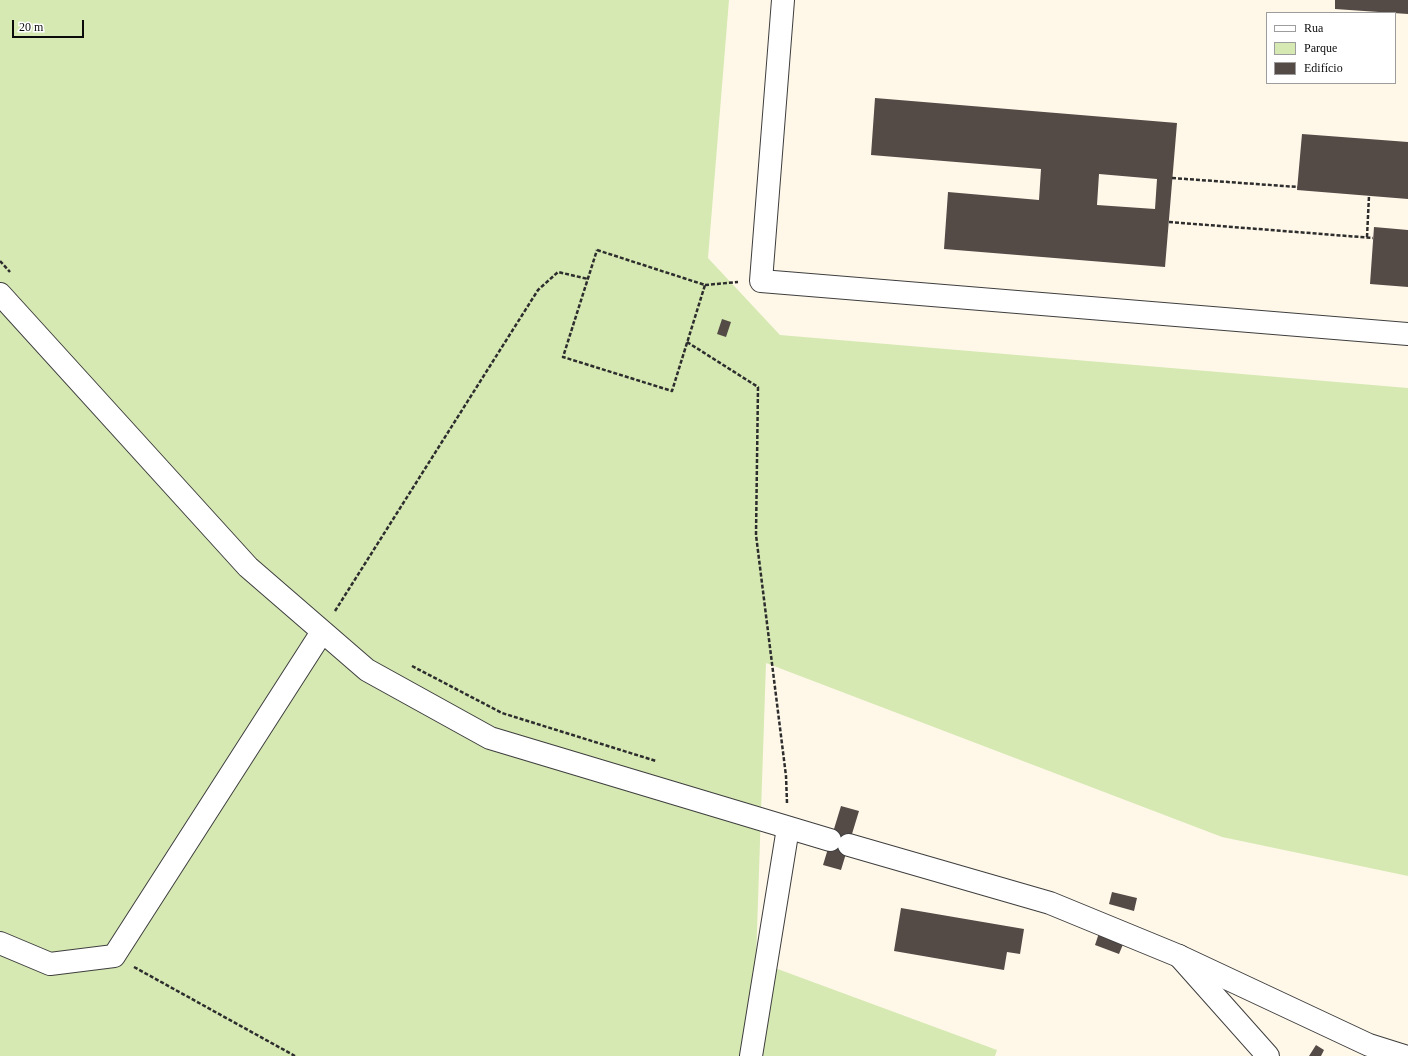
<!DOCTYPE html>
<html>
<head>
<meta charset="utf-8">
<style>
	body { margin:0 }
	#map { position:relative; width:1408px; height:1056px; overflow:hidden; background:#fff8e9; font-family:Georgia,serif }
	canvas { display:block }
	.legend { position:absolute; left:1266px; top:12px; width:130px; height:72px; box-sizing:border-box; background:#fff; border:1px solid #9d9d9d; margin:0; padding:5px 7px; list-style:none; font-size:12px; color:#0b0b0b }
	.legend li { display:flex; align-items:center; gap:8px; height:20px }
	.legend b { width:20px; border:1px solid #9d9d9d }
	.scale { position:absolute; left:12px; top:20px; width:72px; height:18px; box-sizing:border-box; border:2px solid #0b0b0b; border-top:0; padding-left:5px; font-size:12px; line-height:14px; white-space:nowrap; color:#0b0b0b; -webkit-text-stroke:3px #fff; paint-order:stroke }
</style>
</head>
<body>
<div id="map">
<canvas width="1408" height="1056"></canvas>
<ul class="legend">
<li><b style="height:5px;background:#fff"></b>Rua</li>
<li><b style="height:11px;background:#d6e9b3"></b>Parque</li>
<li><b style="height:11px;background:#544b47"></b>Edifício</li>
</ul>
<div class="scale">20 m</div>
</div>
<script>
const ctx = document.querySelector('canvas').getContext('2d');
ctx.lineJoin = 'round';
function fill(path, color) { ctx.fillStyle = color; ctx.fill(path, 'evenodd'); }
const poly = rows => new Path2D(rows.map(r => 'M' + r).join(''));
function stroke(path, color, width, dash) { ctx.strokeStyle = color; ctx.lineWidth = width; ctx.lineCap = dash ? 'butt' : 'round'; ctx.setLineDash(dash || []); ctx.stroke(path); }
const green = poly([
	[0,0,729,0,708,258,780,335,1408,388,1408,876,1222,837,766,663,756,961,997,1050,995,1056,0,1056]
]);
const building = poly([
	[1335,0,1408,0,1408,14,1335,9],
	[875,98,1177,123,1165,267,944,249,948,192,1039,200,1041,169,871,155],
	[1099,174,1157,179,1155,209,1097,205],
	[1302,134,1408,142,1408,199,1297,190],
	[1374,227,1408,230,1408,287,1370,284],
	[722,319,731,322,726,337,717,334],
	[841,806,859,811,841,870,823,865],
	[1112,892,1137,898,1134,911,1109,904],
	[901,908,1024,929,1020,954,1007,952,1004,970,894,951],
	[1099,933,1124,942,1119,954,1095,945],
	[1316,1045,1324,1050,1321,1056,1309,1056]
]);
const path = poly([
	[1172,178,1298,187],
	[1169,222,1373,238],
	[1367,237,1369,196],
	[597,250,705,285,672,391,563,357,597,250],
	[0,261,10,272],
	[705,285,738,282],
	[687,342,758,387,756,535,786,776,787,803],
	[335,611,538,290,558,272,588,279],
	[412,666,502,713,656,761],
	[134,967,295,1056]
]);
const minor = poly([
	[783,0,761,281,1408,334],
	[0,943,50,964,114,956,322,632],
	[1179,956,1268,1056],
	[751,1056,788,828]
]);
const tertiary = poly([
	[0,294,248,567,367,670,490,738,830,840],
	[849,845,1050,903,1179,956,1369,1045,1404,1056]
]);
fill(green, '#d6e9b3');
fill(building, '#544b47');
stroke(minor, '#3e3e3e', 24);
stroke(tertiary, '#3e3e3e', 24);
stroke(path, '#2d2d2d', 2.5, [4, 2]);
stroke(minor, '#fff', 22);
stroke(tertiary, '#fff', 22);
</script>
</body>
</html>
